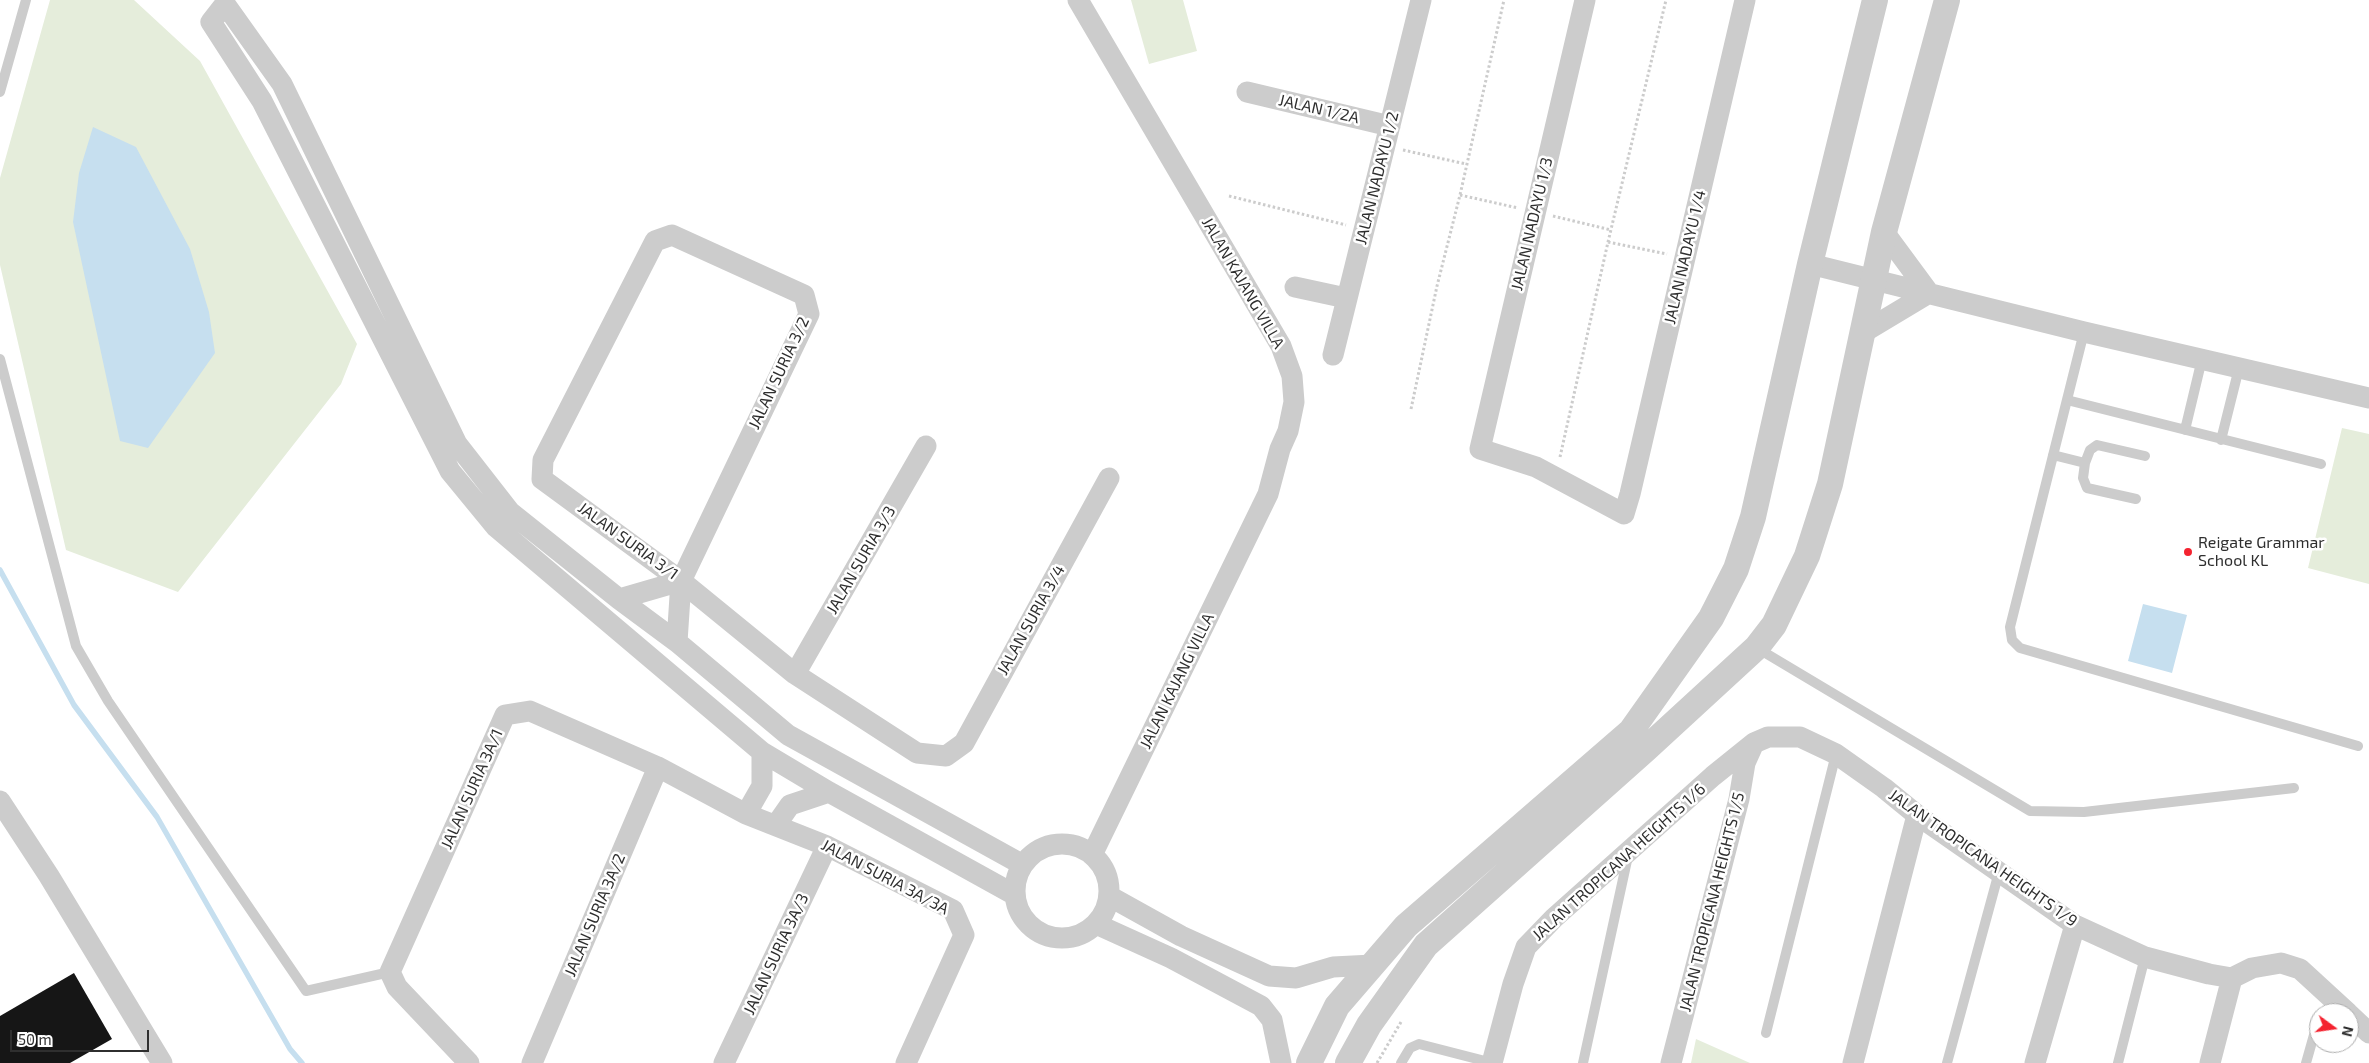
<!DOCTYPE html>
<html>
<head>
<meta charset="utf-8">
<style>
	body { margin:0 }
	#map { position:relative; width:2369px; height:1063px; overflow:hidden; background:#fff; font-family:"Exo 2",sans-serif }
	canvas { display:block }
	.north { position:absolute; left:2309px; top:1003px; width:50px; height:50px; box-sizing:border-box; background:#fff; border:1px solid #acacac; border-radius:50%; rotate:104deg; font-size:14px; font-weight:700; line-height:20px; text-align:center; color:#2f2f2f }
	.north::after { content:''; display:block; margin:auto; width:18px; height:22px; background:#f42330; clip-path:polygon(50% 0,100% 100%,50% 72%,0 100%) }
	.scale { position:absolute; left:10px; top:1030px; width:139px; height:22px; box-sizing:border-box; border:2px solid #2f2f2f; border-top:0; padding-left:6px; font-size:15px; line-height:18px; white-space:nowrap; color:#2f2f2f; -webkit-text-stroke:4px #fff; paint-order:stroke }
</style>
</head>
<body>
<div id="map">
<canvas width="2369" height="1063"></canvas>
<div class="north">N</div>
<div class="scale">50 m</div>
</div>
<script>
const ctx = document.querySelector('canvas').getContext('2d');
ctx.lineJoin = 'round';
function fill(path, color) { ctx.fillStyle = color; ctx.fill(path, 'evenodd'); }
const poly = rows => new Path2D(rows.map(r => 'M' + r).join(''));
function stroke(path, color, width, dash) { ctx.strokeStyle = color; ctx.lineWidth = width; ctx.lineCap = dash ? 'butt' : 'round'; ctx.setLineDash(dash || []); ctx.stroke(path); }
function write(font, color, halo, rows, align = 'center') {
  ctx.font = font + ' "Exo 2",sans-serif'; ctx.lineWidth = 5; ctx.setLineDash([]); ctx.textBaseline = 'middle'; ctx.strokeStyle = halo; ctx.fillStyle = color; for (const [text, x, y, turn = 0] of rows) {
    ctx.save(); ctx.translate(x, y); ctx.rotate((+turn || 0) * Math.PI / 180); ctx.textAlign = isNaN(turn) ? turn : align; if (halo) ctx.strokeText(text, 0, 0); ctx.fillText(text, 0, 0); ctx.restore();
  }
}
const green = poly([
	[50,0,134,0,200,61,357,344,341,384,178,592,66,550,0,265,0,178],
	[1131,0,1183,0,1197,51,1149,64],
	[2342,428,2369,434,2369,584,2308,568],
	[1696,1039,1750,1063,1691,1063]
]);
const water = poly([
	[93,127,136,147,190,249,209,312,215,353,148,448,120,441,73,222,79,173],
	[2143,604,2187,615,2172,673,2128,661]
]);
const stream = poly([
	[0,570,74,705,157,817,290,1049,302,1063]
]);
const building = poly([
	[74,973,112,1039,70,1063,0,1063,0,1016]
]);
const path = poly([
	[1403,150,1466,164],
	[1460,195,1518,208],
	[1229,196,1346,225],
	[1553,216,1611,230],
	[1608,242,1667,254],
	[1411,409,1437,286,1460,195,1504,0],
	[1560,457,1608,242,1666,0],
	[1377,1063,1401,1022]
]);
const service = poly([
	[0,92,26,0],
	[2084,332,2010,627,2012,640,2020,648,2358,746],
	[0,359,76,646,108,701,306,991,390,972],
	[2067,400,2321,464],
	[2185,430,2202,359],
	[2221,440,2239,368],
	[2053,455,2085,463],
	[2136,499,2087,488,2083,478,2085,463,2090,450,2097,445,2145,456],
	[1757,648,2030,811,2084,812,2294,788],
	[1766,1033,1836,754],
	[1401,1063,1410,1048,1419,1044,1493,1063],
	[1583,1063,1628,856],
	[1947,1063,1999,872],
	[2118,1063,2145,957],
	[2306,1063,2319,1017]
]);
const minor = poly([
	[1078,0,1281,346,1292,376,1294,402,1288,431,1280,449,1268,494,1092,855],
	[1585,0,1480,449,1536,467,1624,514,1630,494,1745,0],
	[1247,92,1390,126],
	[1884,232,1929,293],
	[1810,264,2084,332,2369,398],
	[1295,287,1346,298],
	[1864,332,1929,293],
	[1333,355,1421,0],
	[619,599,681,581],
	[677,642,681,581,809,314,804,295,672,235,655,241,543,460,542,479,681,581,795,674,917,753,946,756,964,743,1109,478],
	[795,674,926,446],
	[0,801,49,876,162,1063],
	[746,814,762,786,762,752],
	[776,825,790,805,829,792],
	'1015 891a47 47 0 1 1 94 0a47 47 0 1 1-94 0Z',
	[1015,895,829,792,762,752,496,527,450,471,262,101,211,22,225,4,282,84,457,444,510,512,619,599,677,642,788,735,1023,865],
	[1109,896,1181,936,1269,976,1296,978,1333,967,1373,965],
	[1096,924,1171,958,1261,1006,1272,1020,1281,1063],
	[2349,1014,2369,1033],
	[469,1063,397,987,390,972,505,715,530,711,658,767,746,814,827,846,953,910,964,935,906,1063],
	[532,1063,658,767],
	[724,1063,827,846],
	[1492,1063,1513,984,1526,947,1554,918,1713,776,1754,743,1768,737,1800,737,1836,754,1884,788,1917,815,2075,925,2145,957,2209,974,2232,978,2252,968,2281,963,2300,969,2348,1013],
	[1671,1063,1739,799,1745,763,1754,743],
	[1853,1063,1917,815],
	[2035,1063,2075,925],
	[2210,1063,2232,978]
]);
const tertiary = poly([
	[1309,1063,1337,1006,1406,926,1631,731,1711,618,1736,569,1753,517,1810,264,1875,0],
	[1348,1063,1369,1025,1426,945,1646,749,1757,647,1774,625,1807,556,1830,484,1884,232,1947,0]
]);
const markers = [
	[2188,552,5,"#f42330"]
];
const streetNames = [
	["JALAN 1/2A",1319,109,13],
	["JALAN NADAYU 1/2",1377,178,-76],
	["JALAN NADAYU 1/3",1532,224,-77],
	["JALAN NADAYU 1/4",1685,257,-77],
	["JALAN KAJANG VILLA",1243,283,60],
	["JALAN SURIA 3/2",779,373,-65],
	["JALAN SURIA 3/1",628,541,36],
	["JALAN SURIA 3/3",861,560,-60],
	["JALAN SURIA 3/4",1031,620,-61],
	["JALAN KAJANG VILLA",1177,681,-64],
	["JALAN SURIA 3A/1",472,789,-66],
	["JALAN TROPICANA HEIGHTS 1/9",1983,858,35],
	["JALAN TROPICANA HEIGHTS 1/6",1619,862,-42],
	["JALAN SURIA 3A/3A",885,877,28],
	["JALAN TROPICANA HEIGHTS 1/5",1712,902,-76],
	["JALAN SURIA 3A/2",595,915,-67],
	["JALAN SURIA 3A/3",776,954,-65]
];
const poiNames = [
	["Reigate Grammar",2198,543],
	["School KL",2198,561]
];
fill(green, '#e5eddb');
fill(water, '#c6dfef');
stroke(stream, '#c6dfef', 5.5);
fill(building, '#161616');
stroke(path, '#ccc', 3, [2.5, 2.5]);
stroke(service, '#ccc', 10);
stroke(minor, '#ccc', 21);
stroke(tertiary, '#ccc', 26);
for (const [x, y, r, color] of markers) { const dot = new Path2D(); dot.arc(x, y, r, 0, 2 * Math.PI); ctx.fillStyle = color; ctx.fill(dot); stroke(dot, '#fff', 2); }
write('16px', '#2f2f2f', '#fff', streetNames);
write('16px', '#2f2f2f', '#fff', poiNames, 'left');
</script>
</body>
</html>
